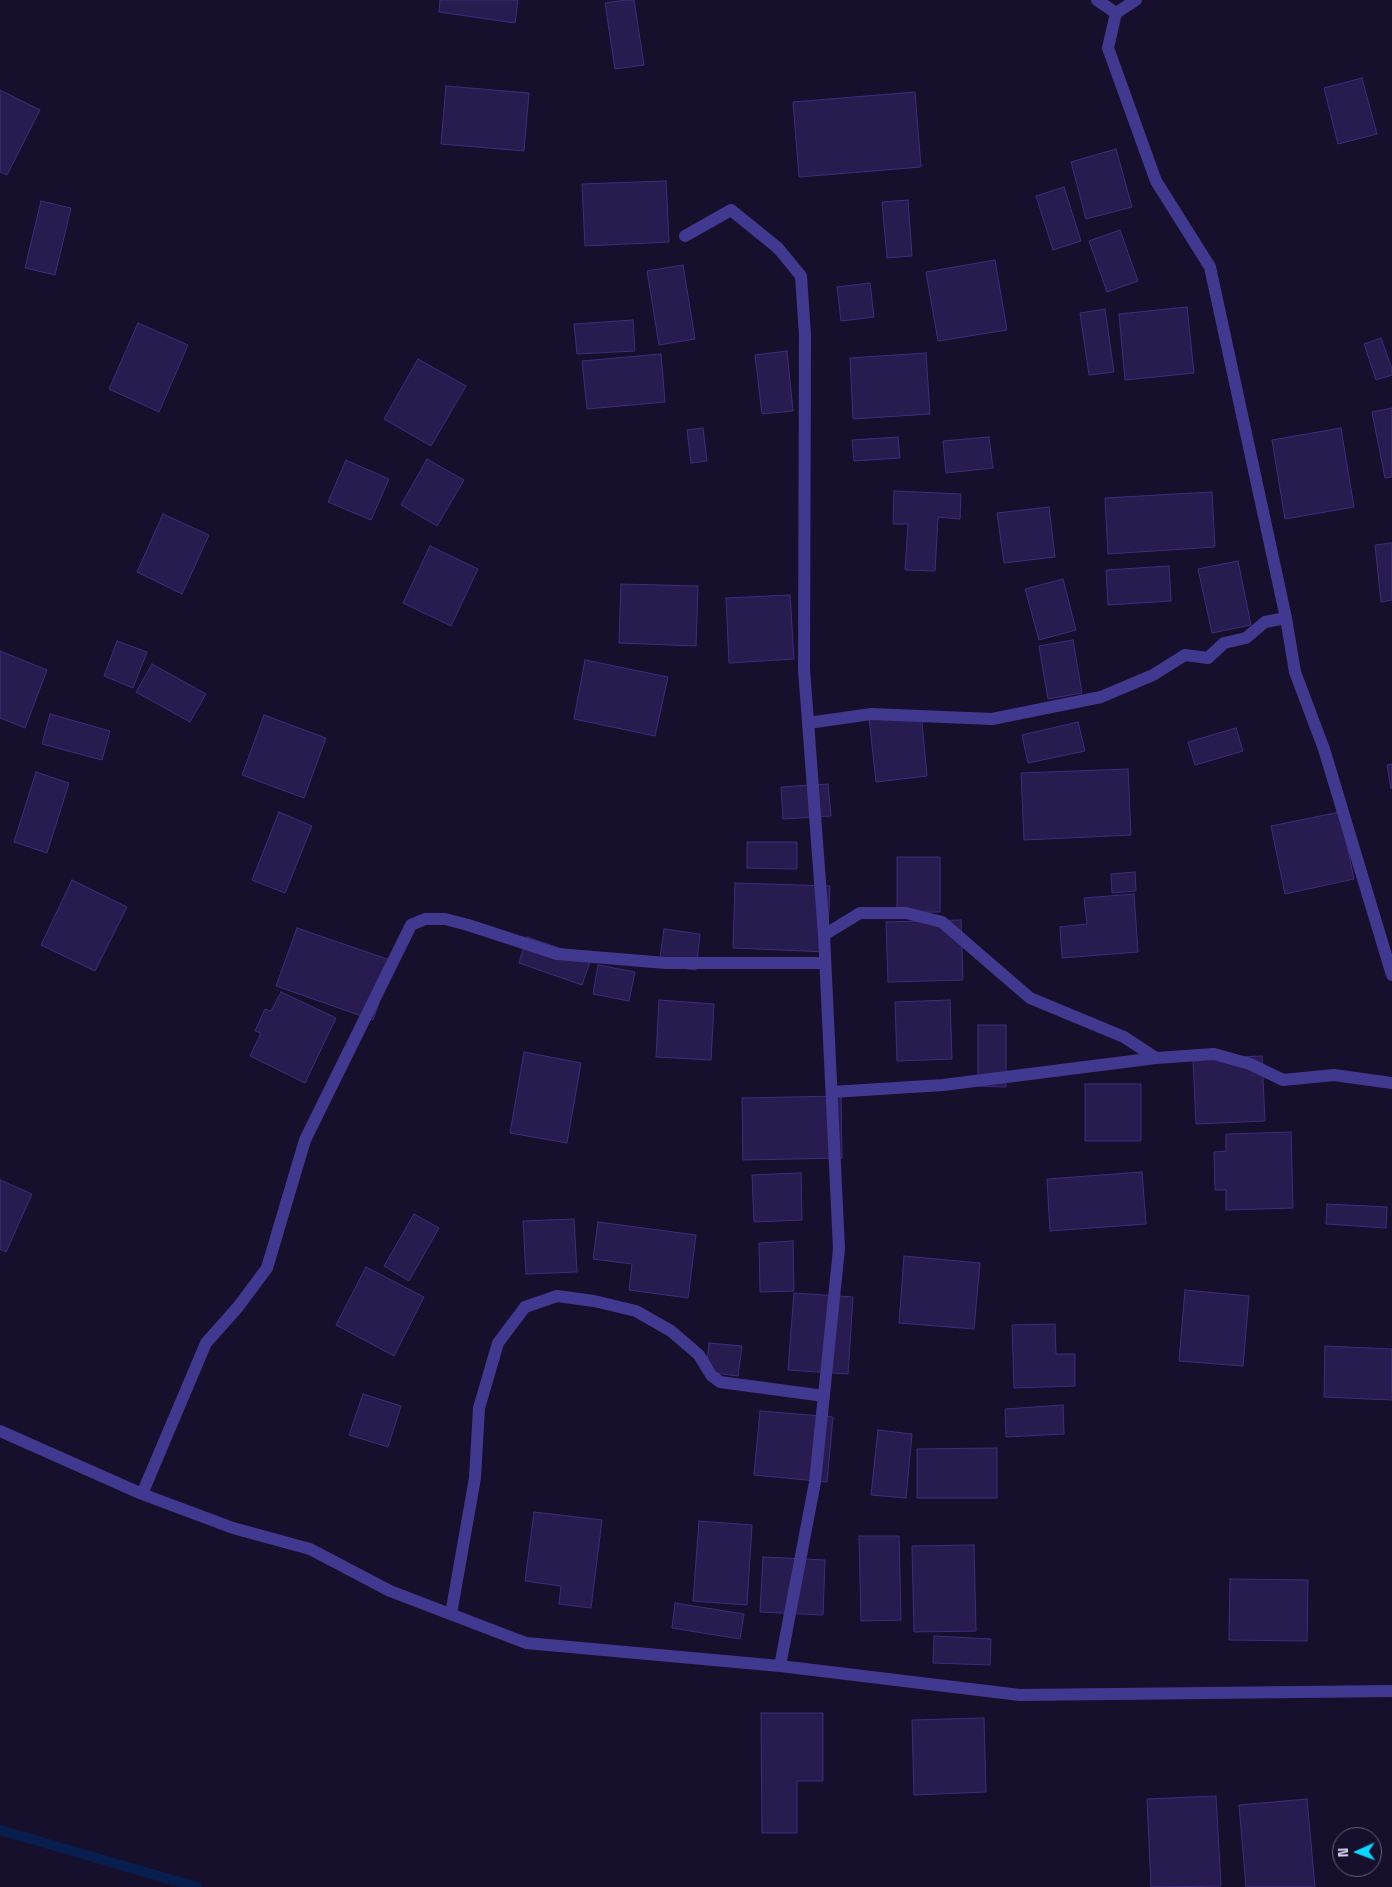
<!DOCTYPE html>
<html>
<head>
<meta charset="utf-8">
<style>
	body { margin:0 }
	#map { position:relative; width:1392px; height:1887px; overflow:hidden; background:#17102d; font-family:"Space Grotesk",sans-serif }
	canvas { display:block }
	.north { position:absolute; left:1332px; top:1827px; width:50px; height:50px; box-sizing:border-box; background:#17102d; border:1px solid #686281; border-radius:50%; rotate:268deg; font-size:14px; font-weight:700; line-height:20px; text-align:center; color:#e2dcff }
	.north::after { content:''; display:block; margin:auto; width:18px; height:22px; background:#08d9ff; clip-path:polygon(50% 0,100% 100%,50% 72%,0 100%) }
</style>
</head>
<body>
<div id="map">
<canvas width="1392" height="1887"></canvas>
<div class="north">N</div>
</div>
<script>
const ctx = document.querySelector('canvas').getContext('2d');
ctx.lineJoin = 'round';
const poly = rows => new Path2D(rows.map(r => 'M' + r).join(''));
function stroke(path, color, width, dash) { ctx.strokeStyle = color; ctx.lineWidth = width; ctx.lineCap = dash ? 'butt' : 'round'; ctx.setLineDash(dash || []); ctx.stroke(path); }
function fill(path, color) { ctx.fillStyle = color; ctx.fill(path, 'evenodd'); }
const stream = poly([
	[0,1830,197,1887]
]);
const building = poly([
	[440,0,518,0,515,23,439,12,440,0],
	[626,0,634,0,644,65,615,69,605,3,626,0],
	[1362,78,1377,134,1338,144,1324,88,1362,78],
	[446,86,529,93,524,151,441,144,446,86],
	[0,90,40,110,7,175,0,172,0,90],
	[915,92,921,167,799,177,793,102,915,92],
	[1116,149,1132,207,1086,219,1071,162,1116,149],
	[666,181,669,242,585,246,582,184,666,181],
	[1064,187,1081,241,1053,250,1036,196,1064,187],
	[908,200,912,256,887,258,882,202,908,200],
	[41,201,71,208,55,275,25,268,41,201],
	[1120,230,1138,281,1107,292,1089,241,1120,230],
	[995,260,1007,330,938,341,926,272,995,260],
	[683,265,695,339,659,345,647,271,683,265],
	[870,283,874,317,841,321,837,287,870,283],
	[1187,307,1194,373,1125,380,1119,314,1187,307],
	[1105,309,1114,372,1089,375,1080,313,1105,309],
	[633,320,635,351,577,354,574,324,633,320],
	[138,323,188,345,159,412,109,389,138,323],
	[1381,338,1392,369,1392,375,1376,380,1364,344,1381,338],
	[787,351,793,411,762,414,755,355,787,351],
	[926,353,930,414,853,419,850,358,926,353],
	[661,354,665,402,587,409,582,361,661,354],
	[418,359,466,386,431,446,384,419,418,359],
	[1392,408,1392,477,1385,478,1372,412,1392,408],
	[703,428,707,461,691,463,687,430,703,428],
	[1341,428,1354,507,1285,519,1272,440,1341,428],
	[898,437,900,458,854,461,852,440,898,437],
	[989,437,993,468,946,473,943,441,989,437],
	[427,459,464,480,437,526,401,505,427,459],
	[346,460,389,479,371,520,328,502,346,460],
	[894,491,961,494,960,519,938,517,935,571,905,570,908,524,893,524,894,491],
	[1212,492,1215,547,1108,554,1105,498,1212,492],
	[1049,507,1055,557,1004,563,997,513,1049,507],
	[163,514,209,535,182,594,137,572,163,514],
	[1392,543,1392,600,1381,602,1375,545,1392,543],
	[430,546,478,569,451,626,403,603,430,546],
	[1238,561,1251,625,1212,633,1198,569,1238,561],
	[1169,566,1171,601,1108,605,1106,570,1169,566],
	[1063,579,1076,630,1039,640,1025,589,1063,579],
	[621,584,698,586,696,646,619,643,621,584],
	[790,595,794,659,729,663,726,598,790,595],
	[1073,640,1082,693,1048,699,1039,646,1073,640],
	[117,641,147,652,133,688,104,676,117,641],
	[0,651,47,670,25,728,0,718,0,651],
	[585,660,668,677,655,736,574,719,585,660],
	[152,664,206,694,190,722,136,692,152,664],
	[921,712,927,776,876,782,869,718,921,712],
	[50,714,110,731,102,760,42,744,50,714],
	[264,715,326,738,304,798,242,775,264,715],
	[1078,722,1085,751,1028,763,1022,735,1078,722],
	[1236,728,1243,751,1195,765,1188,742,1236,728],
	[1392,764,1392,788,1391,789,1387,765,1392,764],
	[1128,769,1131,835,1024,840,1021,773,1128,769],
	[36,772,69,783,47,853,14,842,36,772],
	[828,784,831,816,783,819,781,787,828,784],
	[279,812,312,826,285,893,252,880,279,812],
	[1340,812,1354,879,1285,894,1271,826,1340,812],
	[747,842,797,842,797,869,747,868,747,842],
	[897,857,940,857,940,912,897,912,897,857],
	[1135,872,1136,891,1112,893,1111,874,1135,872],
	[72,880,127,907,95,971,41,945,72,880],
	[735,883,830,886,827,952,733,948,735,883],
	[1134,894,1138,952,1062,958,1060,927,1087,924,1084,898,1134,894],
	[961,920,963,980,888,982,886,922,961,920],
	[297,928,393,961,373,1020,276,986,297,928],
	[664,929,700,934,696,970,659,965,664,929],
	[527,937,591,959,582,985,519,963,527,937],
	[598,965,635,972,629,1001,593,994,598,965],
	[281,992,336,1018,305,1083,250,1056,261,1033,255,1031,265,1009,271,1011,281,992],
	[659,1000,714,1004,711,1060,656,1057,659,1000],
	[950,1000,952,1059,897,1061,895,1002,950,1000],
	[978,1025,1006,1025,1006,1087,978,1086,978,1025],
	[524,1052,581,1063,567,1143,510,1133,524,1052],
	[1262,1056,1265,1121,1196,1124,1193,1059,1262,1056],
	[1085,1084,1141,1084,1141,1141,1085,1141,1085,1084],
	[841,1096,842,1158,743,1160,742,1098,841,1096],
	[1291,1132,1293,1208,1226,1210,1226,1190,1215,1190,1214,1152,1226,1151,1226,1134,1291,1132],
	[1142,1172,1146,1224,1050,1231,1047,1179,1142,1172],
	[801,1173,802,1220,754,1222,752,1175,801,1173],
	[0,1180,32,1194,6,1252,0,1249,0,1180],
	[1327,1204,1387,1207,1386,1228,1326,1224,1327,1204],
	[414,1214,439,1228,409,1281,384,1266,414,1214],
	[574,1219,577,1272,526,1274,523,1221,574,1219],
	[598,1222,696,1235,688,1298,629,1290,632,1264,593,1259,598,1222],
	[793,1241,794,1291,760,1292,759,1243,793,1241],
	[904,1256,980,1263,974,1329,899,1323,904,1256],
	[366,1267,424,1297,394,1356,336,1325,366,1267],
	[1185,1290,1249,1296,1243,1366,1179,1361,1185,1290],
	[794,1293,853,1297,848,1374,788,1370,794,1293],
	[1055,1324,1056,1354,1075,1354,1075,1386,1014,1388,1012,1325,1055,1324],
	[709,1343,742,1346,738,1376,706,1372,709,1343],
	[1325,1346,1392,1349,1392,1400,1324,1397,1325,1346],
	[363,1394,401,1406,388,1447,349,1435,363,1394],
	[1063,1405,1064,1434,1006,1437,1005,1409,1063,1405],
	[760,1411,833,1417,827,1482,754,1475,760,1411],
	[878,1430,912,1434,906,1498,871,1495,878,1430],
	[997,1448,997,1498,917,1498,917,1449,997,1448],
	[534,1512,602,1520,591,1608,559,1604,561,1586,525,1581,534,1512],
	[699,1521,752,1525,747,1605,693,1601,699,1521],
	[859,1536,899,1536,901,1620,861,1621,859,1536],
	[974,1545,976,1631,914,1632,912,1546,974,1545],
	[763,1557,825,1560,823,1615,760,1612,763,1557],
	[1230,1579,1308,1580,1307,1641,1229,1640,1230,1579],
	[675,1603,744,1614,740,1639,672,1628,675,1603],
	[934,1636,991,1639,990,1665,933,1663,934,1636],
	[761,1713,823,1713,823,1781,797,1781,797,1833,762,1833,761,1713],
	[984,1718,986,1792,914,1795,912,1720,984,1718],
	[1216,1796,1221,1886,1151,1887,1147,1799,1216,1796],
	[1307,1799,1315,1887,1246,1887,1239,1805,1307,1799]
]);
const street = poly([
	[1097,0,1116,13],
	[1136,0,1116,13,1108,48,1156,181,1210,267,1286,618,1295,672,1324,749,1392,975],
	[685,236,731,210,778,248,801,276,805,335,804,669,824,935,839,1249,815,1482,780,1666],
	[808,723,871,714,992,719,1101,697,1153,675,1185,655,1208,658,1224,643,1246,638,1265,622,1286,618],
	[824,935,860,913,906,913,942,922,1030,998,1124,1037,1156,1058],
	[832,1092,943,1085,1156,1058,1214,1054,1250,1064,1283,1080,1334,1075,1392,1083],
	[0,1431,142,1494,233,1528,310,1549,390,1591,526,1643,780,1666,1020,1695,1392,1691],
	[142,1494,206,1343,238,1307,267,1268,305,1140,411,925,425,919,445,919,468,925,557,954,666,963,825,963],
	[451,1614,475,1478,479,1408,498,1343,525,1307,557,1296,594,1301,636,1311,671,1331,699,1355,711,1375,720,1382,824,1396]
]);
stroke(stream, '#081e4e', 10);
fill(building, '#281b4f');
stroke(building, '#402c7d', 1);
stroke(street, '#40398f', 12);
</script>
</body>
</html>
